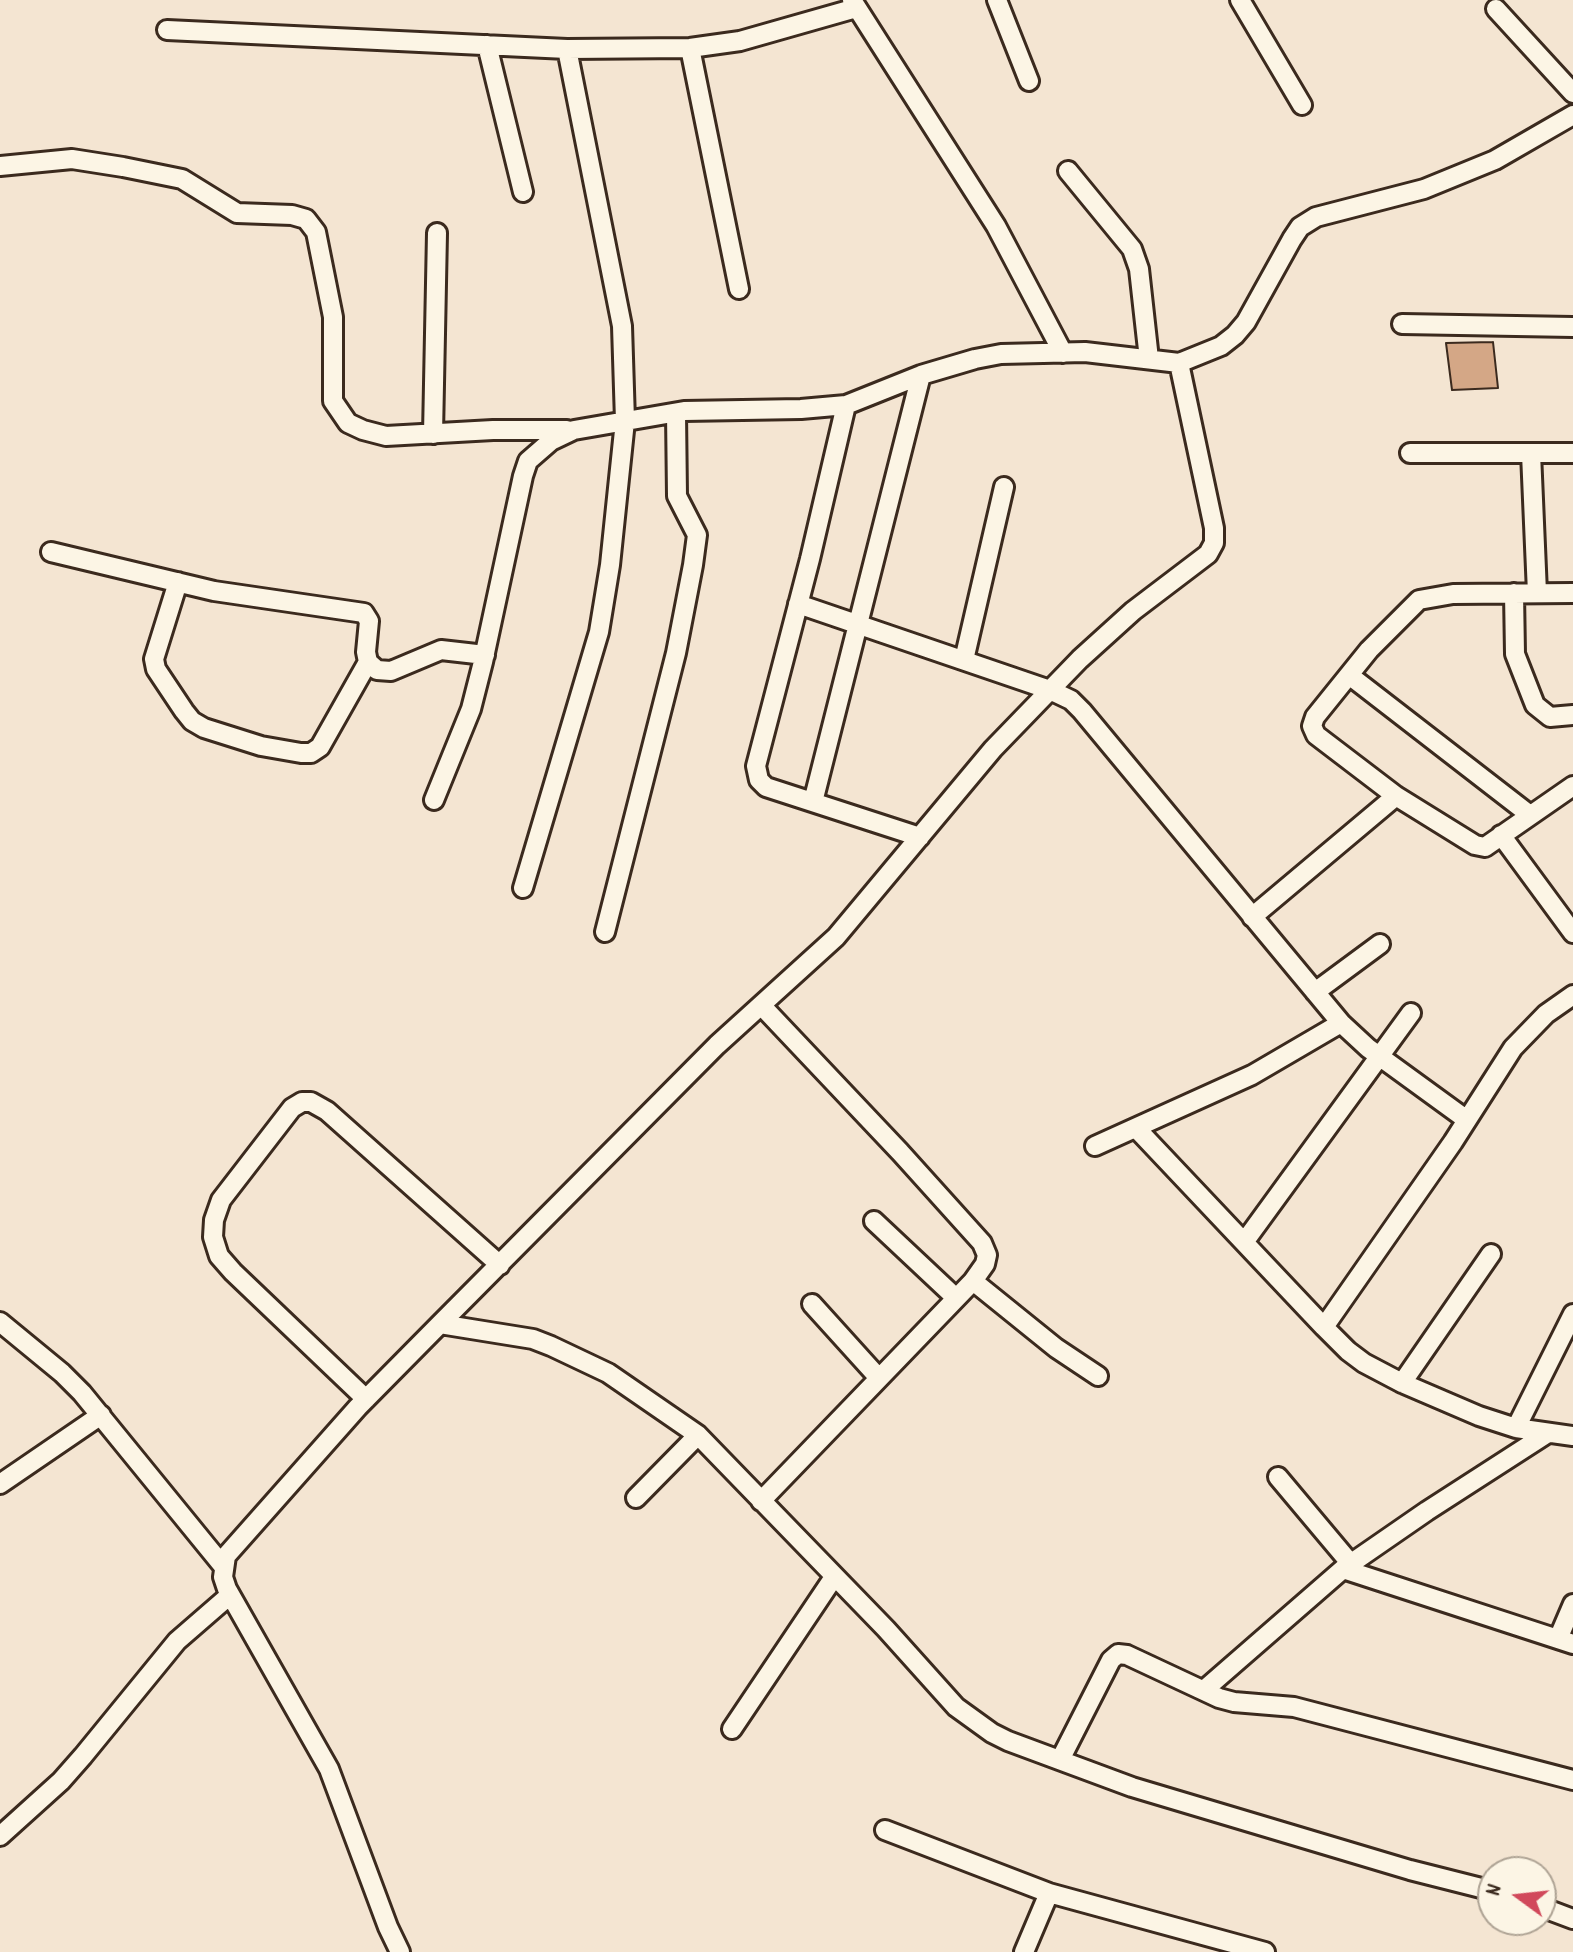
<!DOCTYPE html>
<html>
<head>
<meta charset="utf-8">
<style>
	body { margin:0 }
	#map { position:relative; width:1573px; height:1952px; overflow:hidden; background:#f4e5d2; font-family:Dekko,sans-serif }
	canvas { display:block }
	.north { position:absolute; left:1477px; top:1856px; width:80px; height:80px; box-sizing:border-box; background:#fcf5e5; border:2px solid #afa495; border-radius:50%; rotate:285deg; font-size:22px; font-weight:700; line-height:32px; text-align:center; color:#3b2a1e }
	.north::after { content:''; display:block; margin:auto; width:28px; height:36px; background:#d1495b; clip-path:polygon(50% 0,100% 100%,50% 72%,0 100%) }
</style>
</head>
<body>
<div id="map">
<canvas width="1573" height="1952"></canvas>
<div class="north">N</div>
</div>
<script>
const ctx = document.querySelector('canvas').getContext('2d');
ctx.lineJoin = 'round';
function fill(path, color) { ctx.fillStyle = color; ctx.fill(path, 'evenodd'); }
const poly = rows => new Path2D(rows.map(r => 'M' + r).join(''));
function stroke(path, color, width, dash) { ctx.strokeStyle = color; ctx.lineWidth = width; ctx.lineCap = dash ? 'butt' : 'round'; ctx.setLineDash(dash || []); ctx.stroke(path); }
const building = poly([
	[1493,342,1498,388,1452,390,1446,343,1493,342]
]);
const minor = poly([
	[852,0,996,226,1063,353],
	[997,0,1029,81],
	[1240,0,1302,105],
	[1496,9,1573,93],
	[167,30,567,49,690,48,740,41,856,8],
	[487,45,523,192],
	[690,48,739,289],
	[0,166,72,159,123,167,182,179,237,213,292,215,306,219,316,232,333,317,333,401,348,423,363,430,386,436,493,430,567,430],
	[1068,171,1132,249,1139,269,1149,359],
	[1402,324,1573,327],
	[846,405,810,559,756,766,759,780,766,787,920,837],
	[433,434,437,233],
	[1410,453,1573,453],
	[1531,453,1537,593],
	[51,552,214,591,364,613,369,621,366,652,368,662,377,670,391,671,441,650,485,655],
	[178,582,154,659,156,669,184,711,192,721,204,728,261,746,301,753,311,753,320,747,368,662],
	[1514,593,1515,654,1535,705,1550,717,1573,715],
	[1573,593,1453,594,1419,600,1369,650,1315,717,1312,726,1316,735,1396,796,1475,845,1485,847,1573,786],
	[798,604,1050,690,1071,700,1082,711,1341,1023,1368,1048,1467,1120],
	[964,660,1004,487],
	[1349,675,1530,815],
	[434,800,471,709,483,662,523,476,528,461,551,441,574,430,684,411,801,409,846,405,921,375,975,359,1001,354,1085,352,1179,363,1221,346,1235,335,1246,322,1292,239,1300,227,1316,217,1424,189,1495,160,1573,115],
	[813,802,921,375],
	[1501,835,1573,933],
	[523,888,599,632,610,565,625,421,622,326,567,49],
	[1252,917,1396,796],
	[605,932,676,653,693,565,697,535,677,496,676,413],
	[1315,992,1380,944],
	[761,1005,900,1152,982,1243,987,1255,985,1264,973,1281,761,1501],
	[1136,1128,1324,1327,1348,1351,1364,1363,1402,1383,1479,1416,1516,1428,1573,1436],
	[1095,1146,1252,1075,1341,1023],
	[874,1221,956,1298],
	[1245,1241,1411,1013],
	[973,1281,1056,1348,1098,1376],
	[812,1304,878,1377],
	[0,1322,62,1373,82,1393,223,1566],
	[440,1324,533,1339,551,1346,608,1373,698,1435,886,1629,956,1707,992,1733,1008,1741,1132,1787,1410,1870,1493,1891],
	[1324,1327,1453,1142,1513,1048,1546,1014,1573,995],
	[1402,1383,1491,1254],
	[366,1399,233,1272,219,1256,213,1237,214,1220,221,1200,292,1108,302,1102,311,1102,327,1111,500,1265],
	[1516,1428,1573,1314],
	[1278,1477,1351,1564],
	[0,1484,101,1415],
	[636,1498,698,1435],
	[1343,1569,1573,1644],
	[1558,1639,1573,1604],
	[1204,1690,1343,1569,1427,1511,1548,1433],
	[732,1729,834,1577],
	[1060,1760,1111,1660,1118,1654,1127,1655,1219,1698,1234,1702,1294,1707,1573,1780],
	[885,1830,1049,1893,1265,1952],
	[0,1836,61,1781,83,1756,177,1641,230,1595],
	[1541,1907,1573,1919],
	[400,1952,388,1927,329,1769,227,1589,223,1577,226,1556,358,1407,440,1324,717,1045,836,937,993,749,1080,659,1133,611,1208,554,1214,543,1214,528,1179,363],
	[1024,1952,1049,1893]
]);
fill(building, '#d4a786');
stroke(building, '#3b2a1e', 2);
stroke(minor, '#3b2a1e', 24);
stroke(minor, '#fcf5e5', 18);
</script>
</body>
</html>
